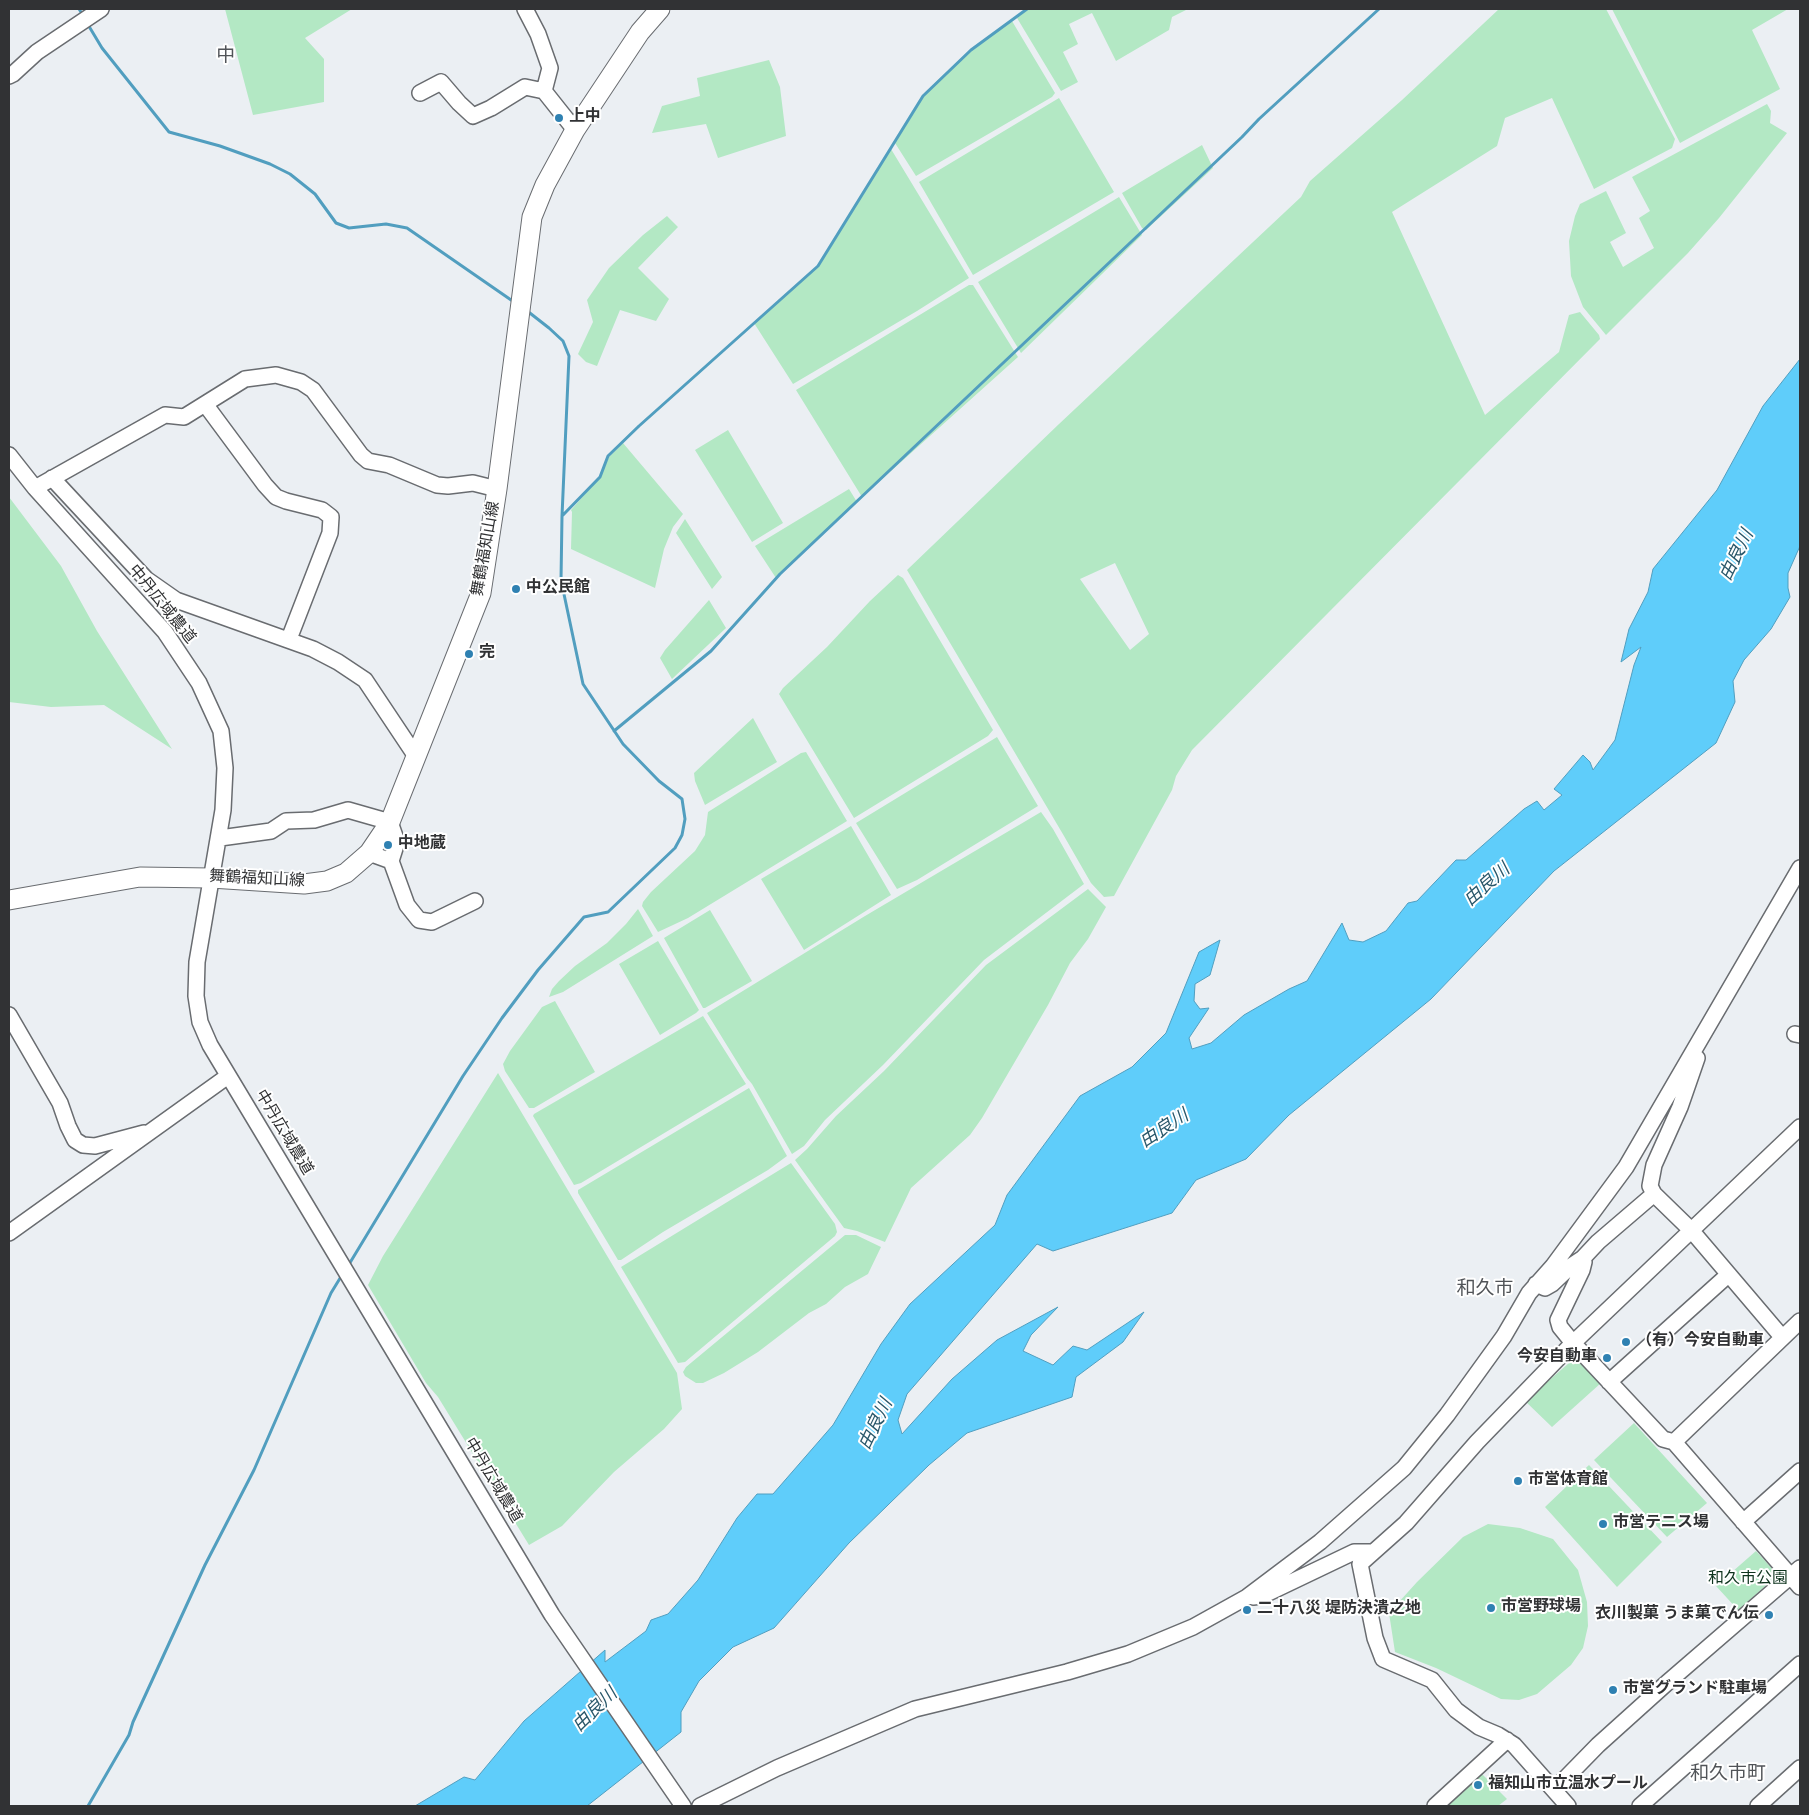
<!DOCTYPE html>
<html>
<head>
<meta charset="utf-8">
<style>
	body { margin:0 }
	#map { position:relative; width:1809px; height:1815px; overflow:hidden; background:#ebeff3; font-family:Overpass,sans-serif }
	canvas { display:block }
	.frame { position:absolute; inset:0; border:10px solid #313234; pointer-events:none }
</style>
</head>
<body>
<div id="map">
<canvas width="1809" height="1815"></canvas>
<div class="frame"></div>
</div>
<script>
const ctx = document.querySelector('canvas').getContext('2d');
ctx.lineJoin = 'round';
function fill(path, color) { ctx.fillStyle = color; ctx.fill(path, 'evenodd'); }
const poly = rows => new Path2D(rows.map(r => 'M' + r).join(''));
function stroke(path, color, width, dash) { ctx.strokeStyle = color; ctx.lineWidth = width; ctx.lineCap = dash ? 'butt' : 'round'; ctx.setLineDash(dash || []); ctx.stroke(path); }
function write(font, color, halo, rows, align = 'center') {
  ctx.font = font + ' Overpass,"Noto Sans JP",sans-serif'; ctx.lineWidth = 4; ctx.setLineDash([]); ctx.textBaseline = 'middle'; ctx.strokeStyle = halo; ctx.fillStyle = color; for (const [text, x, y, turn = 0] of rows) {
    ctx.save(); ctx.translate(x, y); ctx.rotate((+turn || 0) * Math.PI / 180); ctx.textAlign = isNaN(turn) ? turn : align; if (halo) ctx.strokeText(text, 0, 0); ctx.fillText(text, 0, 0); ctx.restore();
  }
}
const green = poly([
	[225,9,352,9,305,38,324,59,324,102,253,115],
	[1028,9,1188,9,1172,17,1169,30,1116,61,1092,13,1069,24,1078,44,1063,52,1078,82,1061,91,1017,18],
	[1499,9,1606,9,1675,139,1672,148,1594,189,1552,98,1505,118,1497,146,1392,212,1485,415,1559,352,1569,315,1580,312,1599,335,1600,339,1192,750,1176,776,1172,790,1114,896,1104,897,1091,883,1064,836,907,570,1059,424,1301,197,1310,181,1402,100],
	[1115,563,1149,634,1130,650,1080,579],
	[1612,9,1788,9,1752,30,1780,89,1680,143],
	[1012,21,1055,93,1052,97,916,176,895,143,909,120,924,96,936,82,971,50],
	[769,60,780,87,786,136,718,158,706,124,652,133,662,106,700,96,697,78],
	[1059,98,1114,192,973,275,919,182],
	[1767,104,1771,111,1770,123,1787,133,1719,218,1688,253,1606,335,1583,307,1571,276,1569,241,1575,216,1580,204,1606,191,1626,233,1610,242,1623,267,1654,248,1639,218,1650,211,1632,177],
	[1202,145,1213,168,1146,230,1142,228,1122,193],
	[891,149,969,278,917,311,793,384,754,323,819,266],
	[1119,197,1142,235,1021,353,978,282],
	[667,216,678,227,638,268,669,299,656,321,620,310,597,366,586,362,578,354,593,322,587,300,609,268,643,235],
	[969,285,973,285,1018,357,862,497,796,390],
	[728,430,783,523,752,542,695,450],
	[623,443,683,514,673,527,664,549,655,588,571,549,572,512,571,510,600,477,609,457],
	[849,489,857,502,776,578,755,546],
	[9,497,61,566,97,631,172,749,104,705,51,707,9,702],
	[685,519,722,577,712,589,676,533],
	[898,575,903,578,993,730,988,736,854,818,779,694,783,688,827,647,870,601],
	[709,600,726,628,672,679,660,658,665,650],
	[753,718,777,762,705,805,695,781,694,773],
	[997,737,1038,806,917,880,897,889,856,823],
	[806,752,847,821,688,918,658,932,642,906,643,902,651,892,695,851,705,835,708,812,801,753],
	[1041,812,1053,829,1084,884,984,960,883,1065,825,1120,804,1146,792,1154,752,1084,747,1078,707,1013,865,916],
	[851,826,891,895,804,950,761,879],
	[1088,889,1106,907,1088,939,1070,963,1048,1005,982,1118,970,1135,911,1188,885,1242,857,1231,844,1228,795,1160,807,1149,836,1116,884,1071,986,965],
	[638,909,653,936,563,992,549,997,552,989,559,981,575,966,607,943,626,924],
	[710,910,752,981,705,1008,703,1008,664,938],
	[658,941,699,1010,696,1013,660,1035,619,964],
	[555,1001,595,1072,534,1108,529,1108,505,1071,503,1064,510,1051,542,1007],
	[703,1016,746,1084,581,1183,574,1185,533,1116,534,1114],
	[498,1073,677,1373,682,1409,664,1429,614,1472,562,1526,529,1545,438,1397,426,1383,368,1285,383,1256],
	[749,1088,787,1156,768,1170,663,1232,621,1260,618,1260,578,1193,578,1190],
	[791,1163,835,1224,837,1232,835,1236,685,1362,678,1363,621,1267],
	[845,1235,856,1235,881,1247,868,1274,845,1287,826,1304,809,1313,758,1352,724,1373,703,1383,696,1383,685,1376,683,1372,686,1367],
	[1576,1357,1579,1357,1601,1383,1552,1427,1525,1401],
	[1634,1423,1707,1503,1667,1537,1594,1460],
	[1589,1465,1662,1542,1617,1587,1545,1507],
	[1488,1524,1520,1528,1553,1539,1578,1570,1587,1602,1588,1626,1583,1648,1571,1665,1537,1694,1519,1700,1501,1699,1436,1668,1395,1652,1389,1613,1417,1582,1463,1537],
	[1756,1551,1778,1575,1738,1610,1716,1586],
	[1479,1771,1507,1799,1498,1806,1439,1806]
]);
const water = poly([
	[1800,359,1800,546,1788,573,1788,588,1790,597,1771,629,1744,660,1733,681,1735,702,1716,743,1554,871,1431,999,1289,1115,1246,1159,1196,1180,1172,1213,1053,1251,1037,1244,907,1394,898,1420,902,1434,952,1379,997,1340,1058,1307,1031,1335,1023,1351,1053,1365,1073,1346,1087,1350,1144,1312,1123,1342,1076,1377,1072,1397,967,1433,929,1465,849,1543,774,1628,733,1647,699,1681,681,1712,681,1732,587,1806,415,1806,464,1777,475,1780,524,1721,605,1650,605,1662,646,1631,651,1620,668,1614,698,1580,737,1518,757,1494,773,1494,833,1425,881,1344,910,1304,995,1225,1007,1195,1080,1096,1132,1067,1166,1033,1199,952,1220,940,1210,975,1195,984,1194,1001,1200,1009,1209,1008,1189,1038,1192,1049,1211,1043,1244,1015,1289,989,1307,981,1342,923,1349,940,1363,942,1386,931,1408,903,1417,901,1456,860,1466,860,1524,809,1537,801,1544,810,1562,795,1554,789,1583,755,1590,762,1593,770,1615,740,1634,665,1641,647,1621,662,1629,629,1648,592,1653,569,1717,490,1763,406,1800,359]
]);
const stream = poly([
	[79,9,83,15],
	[87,23,102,48,169,132,220,146,270,164,290,174,315,194,336,223,349,228,386,224,407,228,514,302],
	[563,515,600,477,608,456,639,426,818,266,923,96,971,50,1027,9],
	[614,731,711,651,780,574,1242,137,1259,119,1379,9],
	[348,1266,463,1076,502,1018,538,970,584,917,608,912,675,848,682,835,685,819,682,799,659,781,623,744,583,684,561,580,562,516,569,356,563,341,549,328,526,310],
	[88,1806,129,1735,133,1722,205,1565,254,1470,331,1293,342,1275]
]);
const minor = poly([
	[525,9,538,34,550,68,544,91],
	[9,76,13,74,37,52,101,9],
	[420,93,441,82,459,103,473,116,491,108,525,87,544,91,575,130],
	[205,404,265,485,276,497,286,501,322,510,331,517,330,533,289,639],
	[9,455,35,488,165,632,199,683,221,731,225,768,223,810,197,962,196,996,200,1022,210,1045,552,1615,683,1806],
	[52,478,146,579,176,600,313,649,338,662,365,680,415,755],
	[35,488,165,415,184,417,245,379,276,375,301,382,313,390,361,455,368,461,389,465,437,485,448,486,473,483,497,489],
	[220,838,271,831,286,821,314,820,348,810,390,822,397,842,391,861],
	[369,853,391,861,407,905,419,920,432,922,475,901],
	[9,1015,60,1103,68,1126,75,1140,83,1145,95,1146,144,1133],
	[1795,1034,1800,1035],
	[1697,1058,1680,1107,1654,1165,1650,1186,1654,1194,1691,1230,1782,1337],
	[9,1233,228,1076],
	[1583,1258,1584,1262,1582,1270,1558,1320,1560,1327,1573,1343,1663,1439,1674,1442,1800,1587],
	[1536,1284,1545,1288,1552,1284,1571,1266,1583,1258,1598,1242,1654,1194],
	[1609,1382,1728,1275],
	[1674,1442,1800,1321],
	[1743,1522,1800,1471],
	[1253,1597,1262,1596,1354,1552,1373,1552],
	[1554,1790,1598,1745,1668,1682,1800,1568],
	[700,1806,777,1768,915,1709,1067,1672,1128,1654,1193,1627,1247,1597,1320,1542,1404,1468,1447,1415,1504,1336,1529,1293,1553,1266,1626,1167,1800,868],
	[1435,1806,1507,1740],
	[1568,1806,1514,1745,1498,1735,1479,1727,1456,1710,1432,1680,1383,1659,1375,1638,1360,1564,1406,1523,1477,1442,1573,1343,1800,1127],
	[1640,1806,1800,1664],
	[1758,1806,1800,1768]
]);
const major = poly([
	[9,900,140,877,211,878,304,884,327,881,346,873,369,853,390,822,481,593,497,489,532,217,545,185,575,130,640,32,660,9]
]);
const markers = [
	[559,118,5,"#2f81b2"],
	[516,589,5,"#2f81b2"],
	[469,654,5,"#2f81b2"],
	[388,845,5,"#2f81b2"],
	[1626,1342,5,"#2f81b2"],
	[1607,1358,5,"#2f81b2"],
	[1518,1481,5,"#2f81b2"],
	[1603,1524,5,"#2f81b2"],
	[1491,1608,5,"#2f81b2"],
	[1247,1610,5,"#2f81b2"],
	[1769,1615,5,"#2f81b2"],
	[1613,1690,5,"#2f81b2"],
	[1478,1785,5,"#2f81b2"]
];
const poiNames = [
	["上中",569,118],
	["中公民館",526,589],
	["完",479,654],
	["中地蔵",398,845],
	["（有）今安自動車",1636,1342],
	["今安自動車",1597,1358,"right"],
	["市営体育館",1528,1481],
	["市営テニス場",1613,1524],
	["市営野球場",1501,1608],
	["二十八災 堤防決潰之地",1257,1610],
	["衣川製菓 うま菓でん伝",1759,1615,"right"],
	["市営グランド駐車場",1623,1690],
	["福知山市立温水プール",1488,1785]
];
const streetNames = [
	["舞鶴福知山線",487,549,-80],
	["中丹広域農道",161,605,51],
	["舞鶴福知山線",257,880,3],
	["中丹広域農道",283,1133,59],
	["中丹広域農道",492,1481,59]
];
const parkNames = [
	["和久市公園",1748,1580]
];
const waterNames = [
	["由良川",1738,556,-64],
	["由良川",1488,886,-41],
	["由良川",1165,1130,-33],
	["由良川",877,1425,-64],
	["由良川",596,1711,-44]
];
const quarterNames = [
	["中",226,57],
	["和久市",1485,1290],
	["和久市町",1728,1775]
];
fill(green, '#b3e8c4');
fill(water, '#5fcdfa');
stroke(water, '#519ebf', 1);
stroke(stream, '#519ebf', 3);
stroke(minor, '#696c70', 18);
stroke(major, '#696c70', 21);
stroke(minor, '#fff', 15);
stroke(major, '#fff', 19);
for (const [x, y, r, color] of markers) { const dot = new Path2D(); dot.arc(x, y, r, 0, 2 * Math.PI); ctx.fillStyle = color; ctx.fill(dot); stroke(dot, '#fff', 2); }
write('bold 16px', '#313234', '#fff', poiNames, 'left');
write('16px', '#313234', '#fff', streetNames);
write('16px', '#0e341e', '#fff', parkNames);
write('italic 18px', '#29576a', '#fff', waterNames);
write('19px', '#515458', '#fff', quarterNames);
</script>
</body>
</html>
